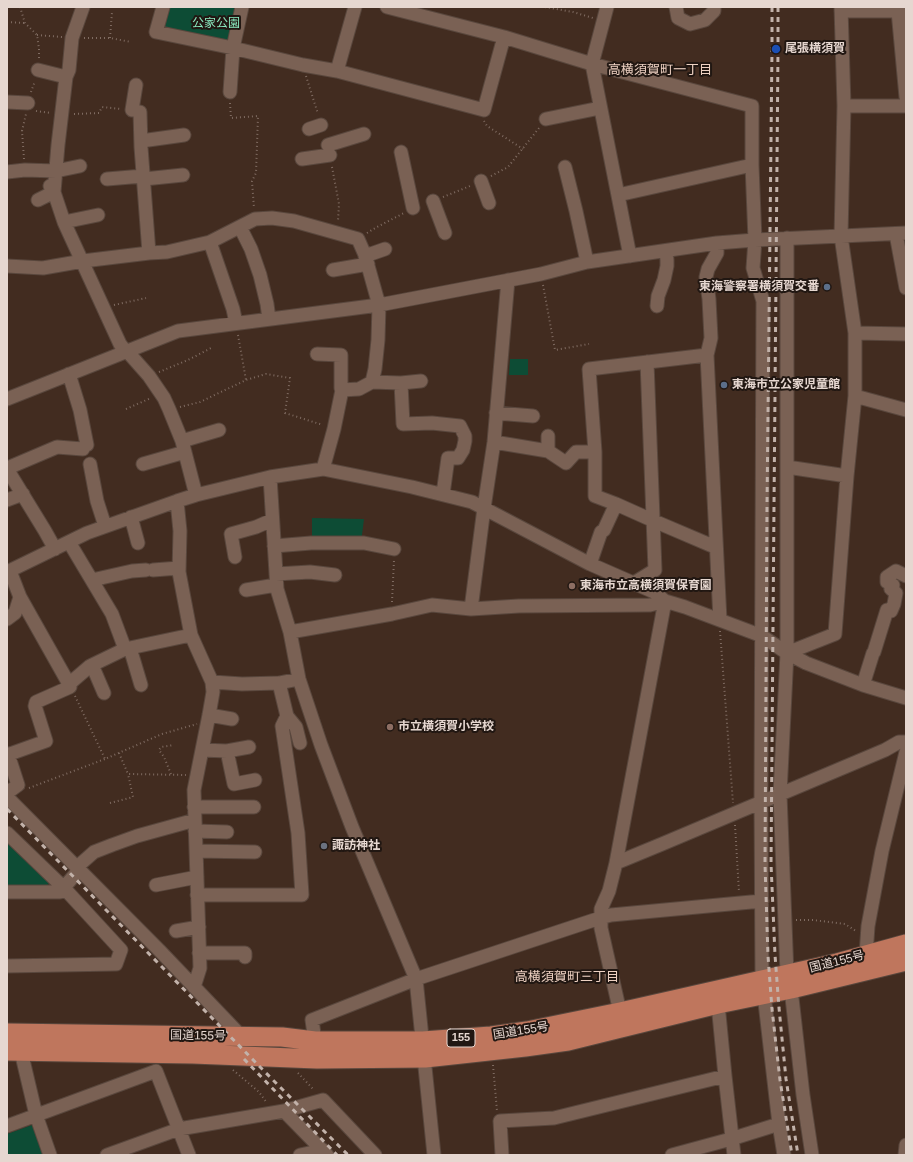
<!DOCTYPE html>
<html>
<head>
<meta charset="utf-8">
<style>
	body { margin:0 }
	#map { position:relative; width:913px; height:1162px; overflow:hidden; background:#422c20; font-family:Helvetica,sans-serif }
	canvas { display:block }
	.frame { position:absolute; inset:0; border:8px solid #e6d7d0; pointer-events:none }
</style>
</head>
<body>
<div id="map">
<canvas width="913" height="1162"></canvas>
<div class="frame"></div>
</div>
<script>
const ctx = document.querySelector('canvas').getContext('2d');
ctx.lineJoin = 'round';
function fill(path, color) { ctx.fillStyle = color; ctx.fill(path, 'evenodd'); }
const poly = rows => new Path2D(rows.map(r => 'M' + r).join(''));
function stroke(path, color, width, dash) { ctx.strokeStyle = color; ctx.lineWidth = width; ctx.lineCap = dash ? 'butt' : 'round'; ctx.setLineDash(dash || []); ctx.stroke(path); }
function write(font, color, halo, rows, align = 'center') {
  ctx.font = font + ' Helvetica,"Noto Sans JP",sans-serif'; ctx.lineWidth = 4; ctx.setLineDash([]); ctx.textBaseline = 'middle'; ctx.strokeStyle = halo; ctx.fillStyle = color; for (const [text, x, y, turn = 0] of rows) {
    ctx.save(); ctx.translate(x, y); ctx.rotate((+turn || 0) * Math.PI / 180); ctx.textAlign = isNaN(turn) ? turn : align; if (halo) ctx.strokeText(text, 0, 0); ctx.fillText(text, 0, 0); ctx.restore();
  }
}
const green = poly([
	[168,7,239,7,229,40,225,43,165,30,163,26],
	[510,359,528,359,528,375,509,375],
	[312,518,364,519,361,543,312,543],
	[7,841,49,883,46,888,7,888],
	[32,1125,46,1155,7,1155,7,1134]
]);
const path = poly([
	[20,7,25,23,37,35,39,49,39,59],
	[545,7,573,12,593,18],
	[7,22,25,23],
	[37,35,62,37],
	[84,38,110,38,131,42],
	[110,38,112,12],
	[306,76,318,114],
	[31,92,35,81],
	[230,103,231,118,258,116,256,173,252,181,254,208],
	[36,111,51,113],
	[74,114,99,113,102,107,121,109],
	[484,121,487,126,523,149],
	[24,159,22,131,26,114],
	[332,167,339,204,338,221],
	[491,176,508,167,539,128],
	[443,197,470,186],
	[367,233,377,227,404,213],
	[543,285,555,350,589,344],
	[114,305,146,298],
	[238,335,246,380],
	[159,372,188,360,213,347],
	[180,407,200,402,246,380,266,374,290,378,285,413,323,425],
	[126,409,151,398],
	[392,602,394,560],
	[720,631,733,803],
	[75,696,105,759,162,734,197,724],
	[119,753,128,774,186,775],
	[171,774,164,757,159,750,161,747,174,745],
	[29,788,105,759],
	[110,803,133,797,128,774],
	[735,825,739,892],
	[796,920,813,920,845,924,856,931],
	[493,1065,497,1111],
	[233,1070,259,1092,267,1103],
	[298,1073,314,1090]
]);
const minor = poly([
	[83,7,72,38,69,70,66,77,58,145,54,192,64,222,120,344,123,348,126,350,149,376,164,398,169,409,182,441,196,495],
	[163,7,156,32,233,48,303,65,337,71,484,110,504,37],
	[387,7,504,37,592,64,752,106,752,165,755,240,753,268,763,301,761,802,762,979],
	[607,7,592,64,630,256],
	[676,7,678,18,690,24,705,20,714,11,714,7],
	[841,11,906,11],
	[898,11,906,97],
	[38,70,66,77],
	[337,71,355,7],
	[230,92,233,48,242,7],
	[7,102,28,103],
	[844,106,906,106],
	[132,110,136,85],
	[140,112,141,147,149,253],
	[546,119,600,108],
	[309,129,321,125],
	[141,141,184,135],
	[328,145,364,134],
	[401,152,413,208],
	[302,159,330,155],
	[565,167,576,211,587,262],
	[7,172,25,170,56,171,80,166],
	[107,179,143,176],
	[144,179,183,175],
	[481,181,489,203],
	[618,195,752,165],
	[38,200,54,192,50,186],
	[433,201,445,233],
	[64,222,98,215],
	[240,227,251,249,260,275,267,304,269,319],
	[896,234,906,288],
	[210,242,233,309,236,323],
	[717,243,717,253,708,269,706,277,709,299,711,338,707,355,720,620],
	[365,256,385,249],
	[7,266,43,268,83,261,149,253,167,252,210,242,255,219,272,218,294,221,358,239,365,255,379,305,378,340,375,369,372,382,359,389,342,390,334,429,323,469],
	[333,270,368,264],
	[657,306,658,296,664,280,667,266,667,260,666,251],
	[855,333,906,334],
	[317,354,341,355,341,388,342,390],
	[707,355,589,369,595,452,595,496,616,504,654,521,715,547],
	[69,374,80,410,87,445],
	[372,382,401,383,421,381],
	[401,383,403,424,432,423,460,426,465,436,465,441,463,450,458,458,448,458,443,494],
	[855,396,906,410],
	[7,399,178,331,379,305,541,274,587,262,717,243,755,240,906,233],
	[496,413,533,416],
	[182,441,219,430],
	[494,442,548,451,548,436],
	[548,451,566,463,576,452,595,452],
	[90,464,97,501,105,526],
	[143,464,185,452],
	[787,467,847,476],
	[7,469,45,531,55,549],
	[7,470,10,467,57,447,83,449],
	[270,477,277,589,290,632,299,679,321,745,352,827,416,979,434,1155],
	[7,500,23,494],
	[177,501,180,531,179,572,191,635,212,682,213,692,209,715,194,790,200,968,194,987],
	[131,517,138,543],
	[69,542,112,614,125,649],
	[274,546,311,543,364,543,394,549],
	[235,557,231,534,256,527,272,520],
	[590,564,601,532,604,530,616,504],
	[153,570,179,568],
	[10,571,20,597,69,684,90,666,125,649,191,635],
	[7,572,87,533,177,501,196,495,270,477,323,469,412,487,472,502,590,564,654,592,665,601,685,607,762,636,787,653,806,663,863,685,906,698],
	[276,574,310,572,335,575],
	[92,580,132,571,146,570],
	[634,583,655,570,647,362],
	[246,590,276,585],
	[471,609,484,508,494,442,508,280],
	[7,619,15,613,20,597],
	[290,632,392,614,432,605,471,609,519,606,650,605,665,601],
	[130,648,141,685],
	[787,653,835,634,847,476,855,396,855,333,841,236,844,106,841,7],
	[92,665,104,693],
	[212,682,242,684,279,683,299,679],
	[279,683,287,716,296,727,300,743],
	[863,685,873,653,874,652,887,610,891,611,894,604,896,593,891,589,893,585,887,582,887,577,896,571,906,576],
	[209,715,232,719],
	[202,750,227,751,249,747],
	[227,751,234,784,255,780],
	[7,755,46,741,35,706,36,702,70,687],
	[7,793,18,785,8,754],
	[7,797,160,951,242,1037],
	[194,807,254,807],
	[195,831,227,832],
	[7,833,64,888,121,950,116,964,7,966],
	[196,851,255,852],
	[616,863,662,844,885,750,899,742,906,742],
	[77,867,94,852,112,845,137,836,195,820],
	[156,885,197,877],
	[7,892,60,892,79,870],
	[197,895,302,895,298,833,282,726,287,716],
	[176,931,199,927],
	[199,953,245,953,245,957],
	[866,955,868,926,882,851,906,752],
	[787,974,780,794,787,653,787,238],
	[791,989,803,1095,812,1155],
	[764,994,779,1124,784,1155],
	[718,1004,725,1076,734,1155],
	[620,1012,601,928,601,909,609,891,616,863,665,601],
	[315,1041,312,1020,416,979,600,918,611,915,762,901],
	[22,1051,23,1060,36,1115,50,1155],
	[284,1111,323,1100,375,1155],
	[7,1126,156,1071,189,1155],
	[107,1155,179,1129,284,1111,327,1155],
	[300,1155,323,1150],
	[502,1155,500,1121,554,1118,725,1076],
	[672,1155,731,1139,779,1124],
	[905,1155,906,1145]
]);
const highway = poly([
	[7,1033,282,1037,315,1041,423,1041,491,1036,527,1031,620,1012,837,963,906,944],
	[7,1051,193,1054,317,1059,425,1058,525,1047,568,1041,718,1004,791,989,906,961]
]);
const rail = poly([
	[772,7,772,49,767,506,765,864,768,956,772,1009,780,1080,792,1155],
	[778,7,778,49,774,506,771,864,775,955,779,1008,786,1079,798,1155],
	[7,809,264,1071,348,1155],
	[244,1059,337,1155]
]);
const markers = [
	[776,49,5,"#1a4fb4"],
	[827,287,4,"#5c6f8a"],
	[724,385,4,"#5c6f8a"],
	[572,586,4,"#8d6e63"],
	[390,727,4,"#8d6e63"],
	[324,846,4,"#6b7280"]
];
const shields = [
	[461,1038,28]
];
const shieldNames = [
	["155",461,1038]
];
const parkNames = [
	["公家公園",216,24]
];
const poiNames = [
	["尾張横須賀",785,49],
	["東海警察署横須賀交番",819,287,"right"],
	["東海市立公家児童館",732,385],
	["東海市立高横須賀保育園",580,586],
	["市立横須賀小学校",398,727],
	["諏訪神社",332,846]
];
const streetNames = [
	["国道155号",837,962,-14],
	["国道155号",521,1031,-9],
	["国道155号",198,1036,1]
];
const neighbourhoodNames = [
	["高横須賀町一丁目",660,70],
	["高横須賀町三丁目",567,977]
];
fill(green, '#0d4c35');
stroke(minor, '#59473d', 15);
stroke(highway, '#59473d', 21);
stroke(path, '#7f6b61', 2, [1, 3]);
stroke(minor, '#7a6154', 13);
stroke(highway, '#bf765d', 19);
stroke(rail, '#c2b2aa', 3, [5, 5]);
for (const [x, y, r, color] of markers) { const dot = new Path2D(); dot.arc(x, y, r, 0, 2 * Math.PI); ctx.fillStyle = color; ctx.fill(dot); stroke(dot, '#211712', 1.5); }
for (const [x, y, w] of shields) { const box = new Path2D(); box.roundRect(x - w / 2, y - 9, w, 18, 3); ctx.fillStyle = '#211712'; ctx.fill(box); stroke(box, '#e6d7d0', 1); }
write('bold 11px', '#e6d7d0', null, shieldNames);
write('12px', '#8beac0', '#211712', parkNames);
write('bold 12px', '#e6d7d0', '#211712', poiNames, 'left');
write('12px', '#e6d7d0', '#211712', streetNames);
write('13px', '#edd1c2', '#211712', neighbourhoodNames);
</script>
</body>
</html>
